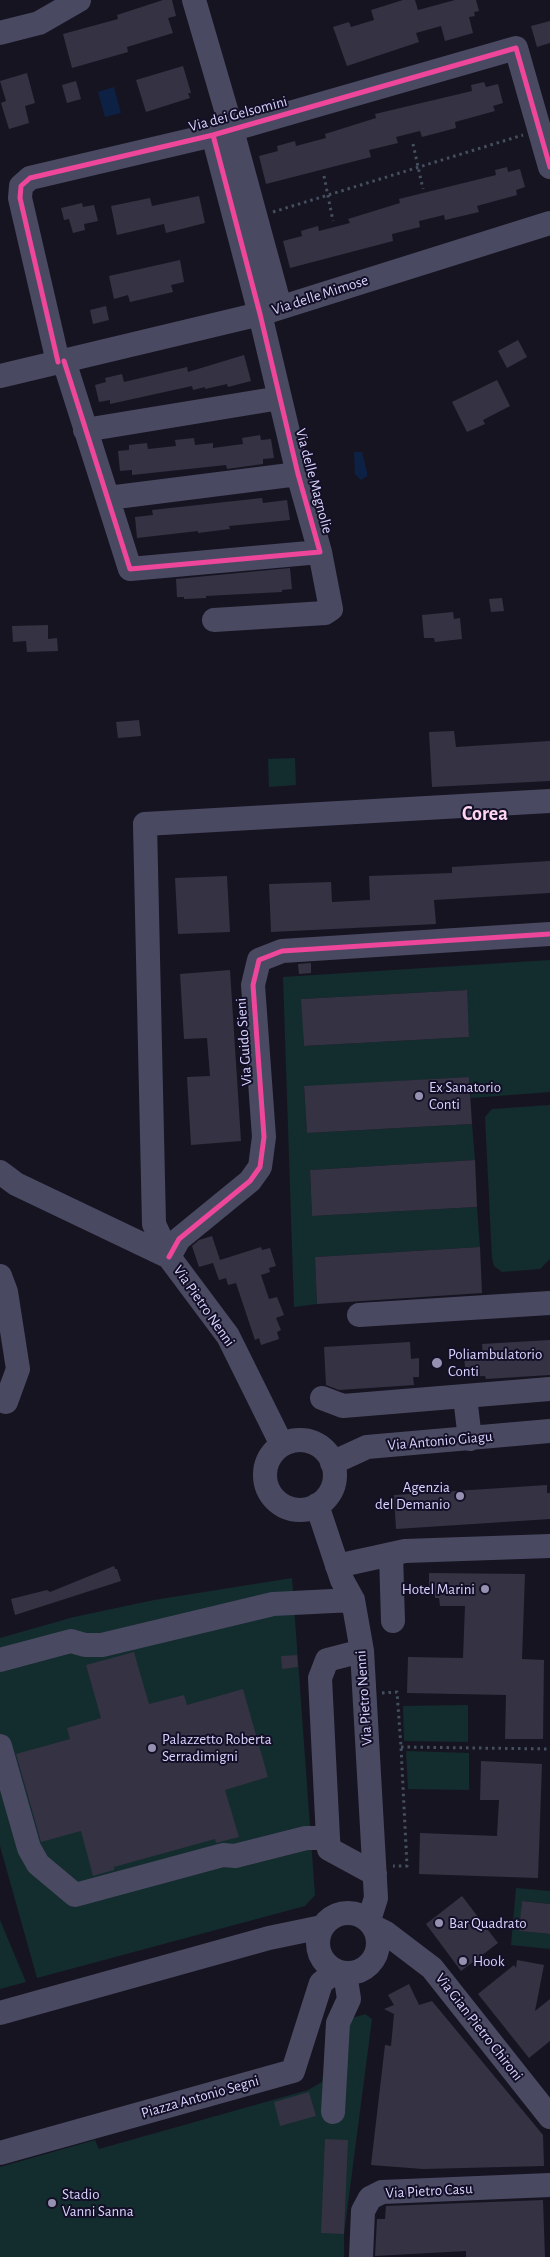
<!DOCTYPE html>
<html>
<head>
<meta charset="utf-8">
<style>
	body { margin:0 }
	canvas { display:block; background:#161421 }
</style>
</head>
<body>
<canvas width="550" height="2257"></canvas>
<script>
const ctx = document.querySelector('canvas').getContext('2d');
ctx.lineJoin = 'round';
function fill(path, color) { ctx.fillStyle = color; ctx.fill(path, 'evenodd'); }
const poly = rows => new Path2D(rows.map(r => 'M' + r).join(''));
function stroke(path, color, width, dash) { ctx.strokeStyle = color; ctx.lineWidth = width; ctx.lineCap = dash ? 'butt' : 'round'; ctx.setLineDash(dash || []); ctx.stroke(path); }
function write(font, color, halo, rows, align = 'center') {
  ctx.font = font + ' "Alegreya Sans",sans-serif'; ctx.lineWidth = 4; ctx.setLineDash([]); ctx.textBaseline = 'middle'; ctx.strokeStyle = halo; ctx.fillStyle = color; for (const [text, x, y, turn = 0] of rows) {
    ctx.save(); ctx.translate(x, y); ctx.rotate((+turn || 0) * Math.PI / 180); ctx.textAlign = isNaN(turn) ? turn : align; if (halo) ctx.strokeText(text, 0, 0); ctx.fillText(text, 0, 0); ctx.restore();
  }
}
const green = poly([
	[295,758,296,785,269,787,268,759],
	[550,960,550,1092,471,1098,469,1077,304,1087,307,1133,472,1124,475,1160,310,1170,312,1216,477,1207,480,1247,315,1257,317,1304,294,1307,283,977],
	[466,990,469,1037,304,1046,302,999],
	[550,1105,550,1259,540,1269,502,1272,494,1266,492,1258,485,1117,492,1109],
	[292,1578,315,1895,305,1906,37,1978,0,1846,0,1638,74,1617,154,1600],
	[468,1705,468,1742,404,1741,403,1706],
	[406,1751,469,1753,469,1790,408,1789],
	[516,1888,550,1891,550,1904,522,1901,520,1931,550,1934,550,1949,511,1945],
	[0,1920,26,1982,0,1989],
	[365,2014,372,2019,344,2234,344,2257,0,2257,0,2167,95,2140,99,2149,308,2090,322,2082,330,2025]
]);
const water = poly([
	[114,87,121,113,105,117,98,92],
	[354,452,362,452,367,472,367,476,361,480,355,474]
]);
const building = poly([
	[163,0,172,0,176,16,168,18,173,33,127,47,128,52,72,68,63,34,118,19,117,15],
	[403,0,415,0,418,10,455,0,476,0,479,11,474,12,475,16,469,17,473,33,445,41,441,26,416,33,419,42,347,66,333,27,349,22,351,27,374,20,371,10],
	[550,21,550,43,537,47,531,26],
	[183,66,191,93,188,93,190,98,146,112,136,80],
	[27,73,35,103,25,106,29,123,9,129,1,103,6,101,0,81],
	[76,81,81,99,67,103,62,85],
	[484,82,486,87,498,84,503,103,493,106,495,111,455,122,456,128,422,137,420,131,396,137,398,143,369,150,371,157,266,184,259,156,278,151,277,146,295,141,296,146,326,138,325,134,376,118,375,114,472,91,471,85],
	[507,167,508,172,520,169,525,187,516,190,517,195,477,206,479,212,445,220,444,215,419,221,420,227,392,234,393,241,290,268,283,241,302,236,301,231,318,226,319,231,350,223,348,219,400,203,399,199,496,175,495,170],
	[199,196,205,223,166,233,164,224,117,235,111,206,150,198,152,206],
	[82,203,83,207,94,205,98,221,84,224,85,230,73,233,69,219,64,220,61,208],
	[180,260,184,282,171,285,173,292,130,302,128,295,114,299,109,276],
	[106,306,109,320,93,324,90,310],
	[518,340,527,357,507,368,498,351],
	[244,355,251,381,228,387,227,384,205,389,205,387,193,390,192,386,110,404,110,400,99,402,95,385,106,382,105,378,122,374,124,382,187,367,188,372],
	[497,380,510,406,483,420,485,424,467,432,452,402],
	[260,435,261,440,271,439,274,458,263,459,263,464,227,469,226,465,132,475,132,470,120,471,118,451,129,450,129,445,147,443,148,449,176,446,175,440,194,438,195,445,213,443,213,448,243,444,242,438],
	[262,498,263,503,287,500,290,520,229,526,230,529,198,533,198,531,137,538,135,517,153,515,152,510],
	[290,568,292,589,282,590,282,592,206,596,206,598,184,599,184,597,177,597,176,579],
	[502,598,504,611,491,612,489,599],
	[453,612,454,619,460,618,462,639,435,642,434,638,424,638,422,615],
	[48,625,48,639,57,638,58,651,27,652,26,641,13,642,12,626],
	[139,720,141,736,118,738,116,722],
	[454,731,456,747,550,741,550,781,432,787,429,732],
	[550,861,550,893,434,900,436,924,271,932,269,884,331,882,332,902,370,900,369,876,452,873,452,867],
	[227,876,230,932,178,934,175,878],
	[311,963,311,973,299,974,298,964],
	[230,970,241,1141,191,1145,187,1077,210,1076,207,1038,184,1039,180,974],
	[467,990,469,1037,304,1046,301,999],
	[469,1077,472,1124,307,1133,304,1086],
	[475,1160,477,1207,312,1216,310,1170],
	[212,1236,220,1260,261,1247,262,1250,270,1248,276,1266,269,1268,270,1272,261,1275,269,1299,277,1297,284,1315,276,1318,281,1330,277,1332,279,1339,261,1345,259,1338,255,1340,236,1283,228,1285,226,1278,219,1280,213,1263,199,1267,192,1246,199,1240],
	[480,1247,482,1293,317,1304,315,1257],
	[550,1340,550,1375,486,1379,485,1376,466,1377,464,1356,483,1355,482,1344],
	[410,1342,411,1359,419,1358,419,1377,413,1377,414,1385,339,1390,326,1385,324,1347],
	[547,1485,547,1493,550,1493,550,1519,396,1529,394,1495],
	[114,1566,115,1569,117,1569,121,1581,15,1615,11,1599,47,1590,50,1592],
	[429,1573,525,1574,522,1659,544,1660,543,1739,505,1739,506,1695,407,1693,408,1657,463,1658,465,1606,440,1606,439,1598,435,1598,434,1589,429,1590],
	[134,1652,149,1704,184,1695,187,1705,243,1689,268,1777,225,1790,239,1837,216,1843,215,1839,114,1867,114,1870,93,1876,81,1831,41,1842,16,1754,70,1739,67,1728,101,1718,86,1665],
	[297,1655,298,1667,282,1669,281,1656],
	[481,1761,542,1764,538,1878,419,1874,420,1833,497,1836,499,1800,480,1800],
	[462,1896,498,1943,461,1971,426,1924],
	[522,1901,550,1904,550,1934,519,1931],
	[517,1960,544,1965,535,2011,550,1999,550,2041,529,2058,478,1994,514,1965,516,1968],
	[409,1984,419,2005,432,2001,543,2135,544,2166,423,2169,371,2165,385,2045,391,2046,394,2014,384,2009,394,2005,388,1995],
	[309,2092,316,2116,280,2126,274,2102],
	[325,2139,348,2140,344,2234,321,2233],
	[543,2200,545,2257,466,2257,466,2251,375,2256,377,2219,385,2219,386,2206]
]);
const path = poly([
	[413,144,423,189],
	[324,176,333,221],
	[273,212,523,135],
	[382,1693,397,1692,401,1747,407,1866,393,1866],
	[401,1747,550,1749]
]);
const minor = poly([
	[194,0,232,130,280,307],
	[0,33,39,23,79,0],
	[64,361,130,569,320,552,298,474,260,314,213,135],
	[58,362,20,198,21,186,30,178,213,135,516,48,550,167],
	[0,376,260,314,550,223],
	[85,430,280,398],
	[108,498,298,474],
	[214,620,325,613,331,609,320,552],
	[0,1172,16,1184,169,1257,228,1336,282,1445],
	[169,1257,154,1224,145,824,550,801],
	[169,1257,179,1239,250,1181,260,1167,264,1137,253,985,259,960,282,951,550,934],
	[0,1276,6,1292,18,1369,6,1402],
	[359,1315,550,1303],
	[465,1397,470,1439],
	[322,1398,343,1406,550,1389],
	'265 1475a35 35 0 1 1 70 0a35 35 0 1 1-70 0Z',
	[332,1463,367,1447,550,1431],
	[317,1505,342,1580,353,1600,362,1651,376,1898,369,1920],
	[391,1554,393,1621],
	[337,1566,405,1551,550,1546],
	[362,1651,327,1660,320,1678,328,1838,329,1849,375,1874],
	[0,1660,71,1641,85,1645,102,1645,273,1604,353,1600],
	[0,1746,29,1848,38,1864,75,1895,223,1855,235,1856,306,1838,328,1838],
	'318 1943a30 30 0 1 1 60 0a30 30 0 1 1-60 0Z',
	[376,1928,386,1933,432,1968,550,2117],
	[0,2013,269,1938,322,1927],
	[333,2112,338,2023,349,1999,345,1973],
	[0,2153,293,2071,321,1983,336,1971],
	[361,2257,363,2211,370,2198,382,2192,550,2185]
]);
const cycleway = poly([
	[64,361,130,569,320,552,298,474,260,314,213,135],
	[58,362,20,198,21,186,30,178,213,135,516,48,550,167],
	[169,1257,179,1239,250,1181,260,1167,264,1137,253,985,259,960,282,951,550,934]
]);
const markers = [
	[419,1096,5,"#9591b1"],
	[437,1363,6,"#9591b1"],
	[460,1496,5,"#9591b1"],
	[485,1589,5,"#9591b1"],
	[152,1748,5,"#9591b1"],
	[439,1923,5,"#9591b1"],
	[463,1961,5,"#9591b1"],
	[52,2203,5,"#9591b1"]
];
const streetNames = [
	["Via dei Gelsomini",238,114,-15],
	["Via delle Mimose",320,295,-18],
	["Via delle Magnolie",314,481,75],
	["Via Guido Sieni",244,1042,-94],
	["Via Pietro Nenni",204,1306,55],
	["Via Antonio Giagu",440,1441,-5],
	["Via Pietro Nenni",364,1698,-94],
	["Via Gian Pietro Chironi",479,2027,52],
	["Piazza Antonio Segni",200,2097,-16],
	["Via Pietro Casu",429,2191,-3]
];
const poiNames = [
	["Ex Sanatorio",429,1087],
	["Conti",429,1104],
	["Poliambulatorio",448,1354],
	["Conti",448,1371],
	["Agenzia",450,1487,"right"],
	["del Demanio",450,1504,"right"],
	["Hotel Marini",475,1589,"right"],
	["Palazzetto Roberta",162,1739],
	["Serradimigni",162,1756],
	["Bar Quadrato",449,1923],
	["Hook",473,1961],
	["Stadio",62,2194],
	["Vanni Sanna",62,2211]
];
const districtNames = [
	["Corea",485,814]
];
fill(green, '#132c2d');
fill(water, '#0d2144');
fill(building, '#343243');
stroke(path, '#44505f', 3, [2.5, 4]);
stroke(minor, '#4a4962', 24);
stroke(cycleway, '#ed469a', 5);
for (const [x, y, r, color] of markers) { const dot = new Path2D(); dot.arc(x, y, r, 0, 2 * Math.PI); ctx.fillStyle = color; ctx.fill(dot); stroke(dot, '#130f26', 2); }
write('15px', '#d9d4ff', '#130f26', streetNames);
write('15px', '#d9d4ff', '#130f26', poiNames, 'left');
write('bold 20px', '#ffd6f0', '#130f26', districtNames);
</script>
</body>
</html>
